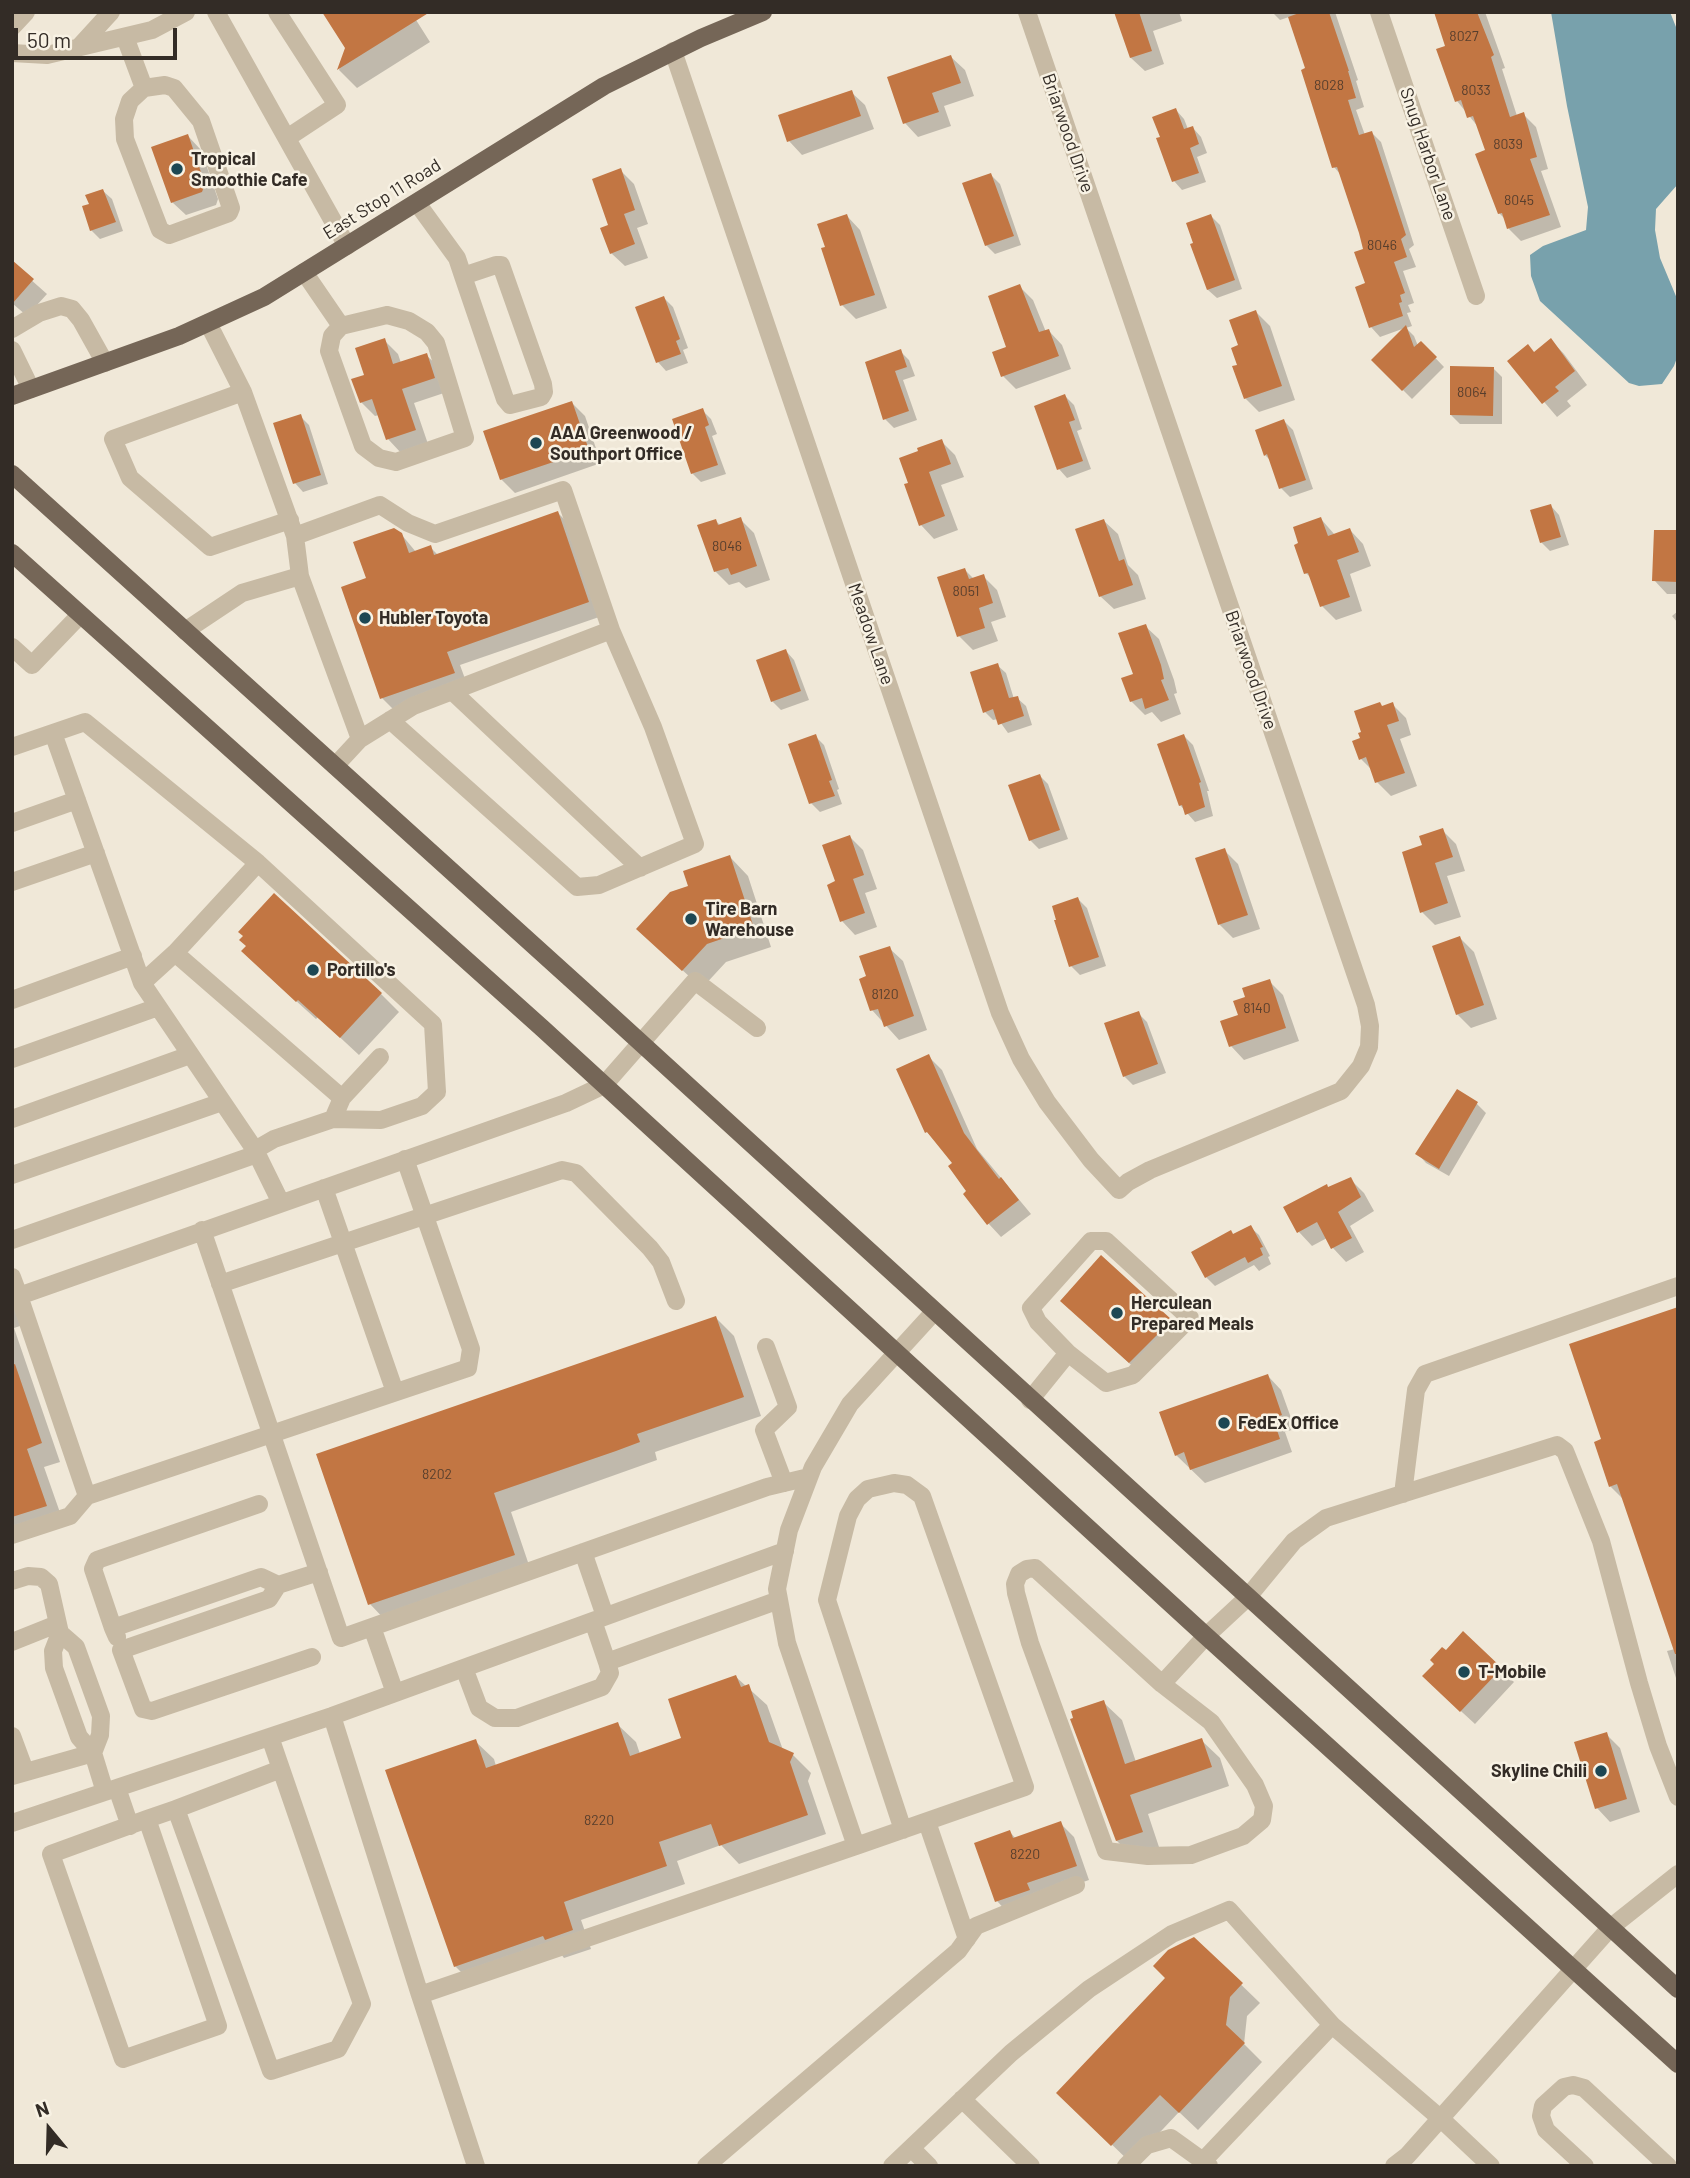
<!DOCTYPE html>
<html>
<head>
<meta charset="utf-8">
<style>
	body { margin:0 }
	#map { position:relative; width:1690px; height:2178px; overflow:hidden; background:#f0e8d8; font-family:Barlow,sans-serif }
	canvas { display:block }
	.frame { position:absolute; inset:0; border:14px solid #332c26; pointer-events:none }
	.north { position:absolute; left:14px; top:2094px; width:70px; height:70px; -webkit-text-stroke:5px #f8f2e4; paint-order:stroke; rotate:341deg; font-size:19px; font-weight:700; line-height:28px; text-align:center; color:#332c26 }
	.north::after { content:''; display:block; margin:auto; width:24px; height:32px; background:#332c26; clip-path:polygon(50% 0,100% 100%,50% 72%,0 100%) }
	.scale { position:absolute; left:14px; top:28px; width:163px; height:32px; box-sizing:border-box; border:4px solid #332c26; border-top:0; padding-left:9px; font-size:21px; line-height:24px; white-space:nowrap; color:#332c26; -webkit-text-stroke:5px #f8f2e4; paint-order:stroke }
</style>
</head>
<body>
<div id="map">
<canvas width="1690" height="2178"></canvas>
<div class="frame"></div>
<div class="north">N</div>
<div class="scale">50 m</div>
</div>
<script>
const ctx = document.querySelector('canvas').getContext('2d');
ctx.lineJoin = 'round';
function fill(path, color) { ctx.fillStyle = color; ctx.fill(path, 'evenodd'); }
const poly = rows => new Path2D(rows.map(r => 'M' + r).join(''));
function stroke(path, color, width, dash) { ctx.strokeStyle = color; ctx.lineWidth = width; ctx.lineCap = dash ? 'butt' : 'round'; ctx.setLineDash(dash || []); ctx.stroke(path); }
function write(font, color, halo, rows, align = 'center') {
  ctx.font = font + ' Barlow,sans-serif'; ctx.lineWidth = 5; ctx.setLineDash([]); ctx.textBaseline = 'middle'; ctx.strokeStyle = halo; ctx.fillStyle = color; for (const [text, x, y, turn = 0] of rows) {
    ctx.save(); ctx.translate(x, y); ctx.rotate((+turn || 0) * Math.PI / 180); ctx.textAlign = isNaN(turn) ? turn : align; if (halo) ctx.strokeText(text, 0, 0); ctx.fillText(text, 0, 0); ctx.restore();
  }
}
const water = poly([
	[1551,12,1670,12,1678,32,1678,184,1656,209,1655,230,1660,258,1678,301,1678,355,1674,366,1662,384,1639,386,1629,383,1540,301,1531,276,1530,255,1543,246,1586,230,1588,207,1567,106]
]);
const shadow = poly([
	[411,12,430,42,357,88,339,70,347,47],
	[1116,12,1179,12,1182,21,1153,31,1164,64,1145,71,1131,58],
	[1272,12,1335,12,1358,80,1356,81,1364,107,1356,110,1365,135,1372,133,1381,142,1414,245,1409,249,1416,267,1403,271,1414,303,1408,305,1411,312,1407,313,1412,326,1406,328,1414,336,1418,346,1421,343,1444,367,1412,399,1373,360,1405,328,1380,337,1371,327,1366,250,1341,175,1334,167,1307,70,1289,17,1280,20],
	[1434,12,1485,12,1505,68,1502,69,1517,116,1523,114,1536,127,1548,169,1541,171,1561,227,1521,241,1509,229,1506,220,1499,213,1487,151,1479,128,1457,101,1448,47],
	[951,57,965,70,974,96,944,106,951,126,918,137,905,123],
	[851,92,865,105,874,129,802,155,789,141],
	[1176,110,1184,119,1188,129,1193,128,1201,137,1207,153,1197,157,1206,182,1182,190,1174,181,1162,138],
	[188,136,201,150,218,199,216,205,186,215,172,202],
	[620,170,634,184,648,224,637,228,648,258,625,266,611,253,611,226],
	[991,175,1000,184,1021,245,995,254,986,245],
	[103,191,112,199,123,231,100,239,91,230,91,205],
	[847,216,860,230,887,308,856,319,842,305,827,248],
	[1211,216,1220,225,1242,289,1217,298,1208,290],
	[12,263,47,294,27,316,12,303],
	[1019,286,1033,300,1046,332,1049,331,1062,345,1071,369,1016,389,1003,376],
	[664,298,673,307,688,348,683,350,688,363,666,371,658,362],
	[1256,312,1270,326,1295,400,1259,412,1245,398,1239,366,1240,346],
	[384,340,398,354,401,363,426,355,440,368,447,392,414,403,428,444,401,453,388,439,379,415,375,416,361,402,366,376],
	[1551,340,1564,354,1587,385,1567,401,1571,406,1557,417,1510,362,1534,353],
	[900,351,909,360,915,376,903,380,917,420,894,428,885,419,868,363],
	[1493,368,1502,377,1502,424,1460,424,1451,415],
	[1065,396,1074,405,1082,429,1077,431,1091,469,1067,478,1059,469],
	[572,403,585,416,601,463,515,493,501,479],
	[702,410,711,419,717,434,712,436,726,474,701,482,692,473],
	[300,416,309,425,328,484,303,492,295,483],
	[1284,421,1293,430,1313,489,1290,497,1281,488,1271,461,1265,455],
	[941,441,955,455,964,477,941,485,958,530,934,539,921,525,911,484],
	[1551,506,1559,515,1569,545,1550,551,1541,542],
	[558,513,572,527,602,616,460,665,468,687,396,712,382,698,368,579,401,534,416,552,430,547,438,555],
	[740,519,754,533,770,580,746,588,739,582,729,585,715,571,716,521,721,526],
	[1321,519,1335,535,1350,530,1363,544,1371,566,1350,574,1362,611,1336,620,1322,606,1313,580,1306,573],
	[1104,521,1118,534,1128,565,1138,575,1146,599,1114,609,1100,596],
	[1678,532,1678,594,1667,594,1654,580],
	[965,570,974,579,983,576,997,590,1006,617,991,622,998,641,973,650,959,636],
	[1678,611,1678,623,1672,616],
	[1145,626,1159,639,1174,680,1177,693,1174,694,1181,714,1161,722,1152,712,1145,715,1131,701],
	[786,651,794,660,809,700,781,710,772,701],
	[997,665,1006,673,1014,699,1017,698,1026,706,1032,725,1008,733,998,719,993,720,985,712],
	[1392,704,1406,718,1411,735,1400,739,1417,786,1391,796,1377,782,1373,771,1361,759,1363,733,1383,707],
	[815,736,824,745,839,789,837,790,842,804,820,812,811,803],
	[1184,736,1193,745,1209,791,1207,791,1213,816,1195,822,1180,805],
	[1040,776,1048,784,1068,839,1039,849,1030,840],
	[1442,830,1456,844,1465,871,1447,876,1461,917,1435,925,1422,912,1424,846],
	[850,837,863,850,877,889,865,893,877,927,855,935,842,921,837,882],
	[1224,850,1238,864,1260,929,1233,938,1219,924],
	[730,857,748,876,771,947,726,962,702,988,657,947,690,887],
	[1078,899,1087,908,1106,966,1080,975,1071,966],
	[245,937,381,994,399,1012,359,1055,318,1017,316,1019,262,970,248,947],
	[1460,938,1474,952,1497,1019,1471,1028,1457,1014],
	[889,948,903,961,927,1030,899,1040,872,1010,869,977],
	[1269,981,1283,995,1299,1041,1244,1060,1231,1046,1240,1016,1248,998],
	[1138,1013,1147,1022,1166,1073,1133,1085,1124,1076],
	[928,1056,942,1070,977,1149,1031,1214,1001,1237,988,1223,954,1163,927,1132,898,1069],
	[1457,1091,1477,1104,1486,1113,1449,1176,1426,1163,1418,1154],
	[1350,1179,1364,1193,1374,1211,1350,1226,1364,1252,1346,1262,1333,1248,1327,1238,1312,1246,1299,1232,1329,1189],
	[1250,1227,1259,1235,1270,1256,1268,1257,1271,1264,1259,1271,1254,1265,1215,1286,1206,1277,1234,1235],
	[12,1286,26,1324,14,1328,60,1462,44,1467,64,1524,12,1542],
	[1678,1309,1678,1684,1667,1651,1675,1649,1624,1500,1610,1486,1604,1440],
	[1076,1314,1171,1321,1184,1335,1143,1376],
	[716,1318,734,1336,761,1416,655,1452,657,1460,511,1512,532,1574,388,1623,370,1604,319,1455],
	[1268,1376,1281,1390,1295,1429,1285,1432,1292,1452,1205,1483,1176,1455],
	[1501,1669,1514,1682,1475,1724,1438,1690],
	[736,1677,767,1705,783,1750,793,1755,811,1773,808,1781,826,1834,739,1864,721,1845,677,1861,685,1884,581,1920,591,1949,564,1958,561,1954,474,1985,455,1966,475,1741,494,1759,496,1766,617,1724,636,1742,640,1754,683,1739],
	[1103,1702,1122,1720,1136,1762,1201,1740,1220,1758,1229,1786,1148,1814,1160,1850,1134,1858,1116,1840],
	[1606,1734,1620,1748,1640,1812,1610,1822,1597,1808],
	[1060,1823,1074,1837,1089,1880,1040,1897,1010,1915,997,1901,1010,1832,1016,1839],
	[1194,1939,1260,2003,1247,2016,1244,2044,1262,2062,1198,2130,1179,2112,1131,2163,1077,2111]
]);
const building = poly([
	[322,12,430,12,337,70,345,48],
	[1114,12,1139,12,1152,51,1130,58],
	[1302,12,1329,12,1349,71,1348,71,1356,98,1348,100,1359,135,1372,131,1406,235,1401,239,1407,257,1394,262,1405,293,1400,295,1402,302,1399,303,1403,316,1369,328,1355,287,1365,283,1354,252,1363,249,1359,233,1337,167,1332,168,1301,70,1305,68,1288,17],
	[1434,12,1477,12,1494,55,1491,57,1510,117,1524,112,1537,157,1530,159,1550,215,1507,229,1502,213,1498,214,1475,154,1485,150,1473,116,1467,118,1461,100,1455,102,1436,49,1445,46],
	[951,55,961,83,932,93,939,112,903,124,887,77],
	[852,90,861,116,787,142,778,115],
	[1176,108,1184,129,1193,126,1199,144,1190,148,1199,173,1172,182,1156,138,1160,137,1152,117],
	[188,134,205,184,202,192,171,203,151,147],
	[621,168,635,210,624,214,635,244,610,254,600,228,608,225,592,179],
	[991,173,1014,236,985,246,962,183],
	[103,189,116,222,90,231,82,206,89,204,85,195],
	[847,214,875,295,840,306,821,248,825,247,817,224],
	[1211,214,1235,280,1207,290,1190,244,1193,243,1186,223],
	[12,260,34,279,12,304],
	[1020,284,1039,332,1049,329,1059,356,1001,377,992,352,1006,347,988,296],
	[664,296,680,339,676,341,681,354,656,363,635,307],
	[1256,310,1282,386,1244,399,1232,366,1237,365,1231,348,1238,345,1229,320],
	[1406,325,1414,347,1421,341,1437,357,1402,391,1371,360],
	[385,338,393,364,427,353,435,378,402,389,416,430,386,440,372,399,360,403,351,379,364,375,355,348],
	[1551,338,1575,371,1555,387,1559,391,1542,404,1507,361,1528,344,1534,352],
	[901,349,907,367,895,371,909,411,883,420,865,362],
	[1450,366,1494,367,1493,416,1450,415],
	[1065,394,1075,420,1069,422,1083,461,1057,470,1034,406],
	[572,401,589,450,500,480,483,431],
	[703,408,709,425,705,427,718,465,691,474,672,419],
	[301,414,321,475,293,484,273,423],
	[1284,419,1306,480,1279,489,1267,454,1264,456,1255,430],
	[942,439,951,464,929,472,945,516,919,526,904,484,908,483,899,458,918,451,917,448],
	[1551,504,1561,537,1540,543,1530,510],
	[558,511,589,602,447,652,455,673,380,699,341,587,366,578,353,542,394,528,402,533,409,553,431,545,434,555],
	[741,517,757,566,731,575,728,568,714,572,697,525,716,519,718,525],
	[1321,517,1328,536,1350,528,1359,552,1337,560,1350,597,1320,607,1308,573,1304,574,1294,545,1298,543,1293,527],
	[1104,519,1119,561,1124,559,1133,585,1099,597,1075,529],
	[1654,530,1678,530,1678,582,1652,581],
	[965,568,969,579,984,574,993,603,979,608,985,628,957,637,937,577],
	[1146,624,1161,665,1164,679,1161,680,1169,700,1145,709,1142,698,1130,702,1121,678,1133,674,1118,633],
	[786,649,801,691,771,702,756,660],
	[998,663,1009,698,1018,696,1024,716,998,725,993,709,983,713,970,672],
	[1380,702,1382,706,1393,702,1399,721,1387,725,1405,773,1375,783,1366,757,1359,760,1352,741,1360,738,1358,733,1361,732,1354,711],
	[816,734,832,780,829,781,835,796,809,804,788,744],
	[1184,734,1201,782,1199,783,1205,807,1185,815,1182,805,1179,806,1157,744],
	[1040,774,1060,830,1029,841,1008,785],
	[1443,828,1453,857,1435,863,1448,903,1420,913,1402,852,1422,845,1419,836],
	[850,835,864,875,853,879,865,913,840,922,827,885,835,881,822,845],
	[1225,848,1248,915,1218,925,1195,858],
	[730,855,754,928,707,944,682,971,636,929,670,892,688,886,683,871],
	[274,893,382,993,340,1038,298,1000,296,1002,241,951,246,946,239,940,243,936,238,932],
	[1078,897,1099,957,1069,967,1054,920,1056,920,1052,906],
	[1460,936,1484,1005,1456,1015,1432,946],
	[890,946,914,1016,884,1027,878,1009,870,1011,859,979,866,976,859,956],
	[1270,979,1286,1028,1229,1047,1220,1021,1238,1015,1233,1001,1245,997,1242,988],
	[1139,1011,1158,1064,1123,1077,1104,1023],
	[929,1054,964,1133,999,1179,1001,1177,1019,1200,987,1225,963,1194,966,1191,948,1166,952,1163,927,1132,925,1133,896,1069],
	[1457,1089,1478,1102,1439,1169,1415,1154],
	[1351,1177,1361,1197,1338,1212,1352,1238,1331,1249,1317,1222,1297,1233,1283,1207,1327,1184,1328,1187],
	[1251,1225,1263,1247,1260,1248,1263,1255,1248,1263,1245,1257,1205,1278,1191,1252,1231,1230,1233,1234],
	[1101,1255,1172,1320,1129,1363,1060,1301],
	[1678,1307,1678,1654,1675,1654,1617,1484,1609,1487,1594,1442,1601,1439,1569,1344],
	[716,1316,744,1397,637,1434,640,1442,616,1451,494,1493,515,1555,368,1605,316,1454],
	[15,1364,42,1443,27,1449,47,1506,12,1517,12,1365],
	[1268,1374,1282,1415,1273,1418,1280,1439,1190,1470,1184,1452,1175,1456,1159,1412],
	[1463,1631,1502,1668,1460,1712,1422,1676,1434,1664,1430,1660,1442,1647,1446,1650],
	[736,1675,741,1687,749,1684,769,1742,794,1753,790,1762,808,1815,719,1846,711,1824,659,1842,667,1866,564,1902,573,1930,545,1940,543,1936,454,1967,385,1770,476,1739,486,1768,618,1722,630,1756,681,1738,668,1699],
	[1104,1700,1125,1764,1202,1738,1212,1767,1130,1795,1143,1832,1116,1841,1070,1719,1073,1718,1071,1711],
	[1607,1732,1627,1799,1595,1809,1574,1742],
	[1061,1821,1077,1866,1027,1883,1030,1890,995,1902,974,1843,1010,1830,1013,1838],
	[1194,1937,1243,1983,1230,1997,1226,2025,1245,2043,1179,2113,1160,2095,1111,2146,1056,2093,1165,1978,1153,1966,1168,1950]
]);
const minor = poly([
	[216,12,347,246],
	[277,12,337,105,287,138],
	[1379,12,1476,296],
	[12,27,26,12],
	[125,37,144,88],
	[79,47,111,12],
	[673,51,1000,1013,1021,1059,1047,1102,1091,1160,1119,1190,1128,1182,1150,1170,1341,1091,1361,1066,1369,1047,1370,1026,1366,1005,1027,12],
	[12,53,47,55,152,30,186,12],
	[165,85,174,88,201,121,231,208,229,213,169,235,160,230,125,139,124,119,130,101,144,88,165,85],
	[417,203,457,258,463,276,505,399,510,405,541,397,544,392,543,384,501,265,496,265,463,276],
	[304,272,341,326],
	[387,315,409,321,427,332,436,343,465,438,396,462,379,458,363,446,329,351,332,336,341,326,387,315],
	[208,323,243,392,295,536,380,505,408,523,435,534,563,490,611,630,413,706,360,739],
	[12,329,39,313,61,306,72,309,81,320,105,363],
	[12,350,31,389],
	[243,392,113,439,130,478,210,547,290,520],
	[295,536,300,576],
	[185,631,242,593,300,576,360,739,335,766],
	[12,647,32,665,80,615],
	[452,691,640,868],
	[390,720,577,887,599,885,695,844,653,727,611,630],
	[53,733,142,983,255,1150],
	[12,747,85,722,258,863,433,1024,437,1092,422,1106,381,1120,333,1119],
	[12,823,77,800],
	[12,882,96,853],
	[175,953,258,863],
	[142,983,175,953,342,1098],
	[12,1000,133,956],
	[12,1059,158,1007],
	[12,1119,190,1055],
	[12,1175,222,1102],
	[324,1188,395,1392],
	[281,1203,255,1150,274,1139,333,1119,342,1098,380,1057],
	[202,1230,341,1638,767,1487,809,1477],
	[12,1240,257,1154],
	[1091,1241,1106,1241,1190,1318,1133,1375,1106,1383,1068,1353,1038,1322,1031,1308,1091,1241],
	[12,1277,19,1296],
	[220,1284,562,1170,576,1173,650,1248,661,1262,676,1301],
	[766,1347,788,1407,764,1430,784,1483],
	[1030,1400,1068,1353],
	[1403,1494,1416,1390,1425,1374,1678,1286],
	[87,1496,468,1368,471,1349,405,1159],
	[12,1535,70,1516,87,1496,19,1296,566,1103,604,1085,695,981,757,1028],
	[583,1552,605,1616],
	[1035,1568,1162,1684,1211,1722,1255,1785,1264,1806,1262,1820,1243,1836,1191,1855,1148,1856,1106,1851,1030,1643,1016,1593,1015,1584,1019,1574,1027,1569,1035,1568],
	[12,1581,28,1576,41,1577,49,1584,60,1633,76,1647,101,1716,100,1735,93,1753],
	[593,1621,607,1662],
	[372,1627,395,1693],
	[113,1628,93,1569,97,1560,259,1504],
	[60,1633,53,1651,54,1668,79,1737,93,1753,105,1792],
	[117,1637,113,1628,261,1577,278,1585],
	[12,1642,57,1624],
	[312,1657,152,1711,143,1709,121,1650,269,1599,278,1585,319,1572],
	[464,1668,479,1708,495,1718,517,1718,602,1687,610,1673,607,1662,779,1600],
	[1162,1684,1206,1636,1247,1598,1294,1541,1326,1518,1557,1445,1565,1451,1601,1541,1639,1683,1658,1746,1678,1797],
	[332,1716,420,1995,856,1846,787,1643,777,1589,789,1530,813,1467,850,1404,934,1312],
	[12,1736,25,1771],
	[270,1737,362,2004,338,2049,271,2071,176,1809,281,1769],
	[12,1776,93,1753],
	[117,1788,130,1826],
	[147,1819,218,2026,123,2059,51,1854,147,1819,176,1809],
	[927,1822,967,1939],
	[12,1823,332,1716,785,1551],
	[856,1846,1025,1787,922,1496,907,1485,894,1483,868,1489,857,1499,848,1516,827,1600,903,1830],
	[420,1995,476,2166],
	[962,2099,1031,2166],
	[911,2148,929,2166],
	[706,2166,958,1951,976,1926,1076,1885],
	[892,2166,1011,2053,1089,1989,1172,1934,1229,1910,1332,2025],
	[1126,2166,1147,2145,1171,2138,1203,2161],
	[1209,2166,1203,2161,1332,2025,1440,2118,1491,2166],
	[1394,2166,1407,2156,1610,1928,1678,1874],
	[1585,2166,1546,2130,1541,2116,1543,2106,1564,2087,1573,2085,1584,2088,1668,2166]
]);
const major = poly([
	[12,396,179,336,264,297,604,86,701,38,763,12],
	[12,474,583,990,1678,1989],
	[12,553,542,1028,1206,1636,1678,2064]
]);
const markers = [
	[177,169,7,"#1d4753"],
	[536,443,7,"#1d4753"],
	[365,618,7,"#1d4753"],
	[691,919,7,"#1d4753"],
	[313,970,7,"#1d4753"],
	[1117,1313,7,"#1d4753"],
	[1224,1423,7,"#1d4753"],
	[1464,1672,7,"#1d4753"],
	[1601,1771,7,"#1d4753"]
];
const numberNames = [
	["8027",1464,36],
	["8028",1329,85],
	["8033",1476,90],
	["8039",1508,144],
	["8045",1519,200],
	["8046",1382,245],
	["8064",1472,392],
	["8046",727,546],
	["8051",966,591],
	["8120",885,994],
	["8140",1257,1008],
	["8202",437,1474],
	["8220",599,1820],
	["8220",1025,1854]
];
const streetNames = [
	["Briarwood Drive",1068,133,71],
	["Snug Harbor Lane",1428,154,71],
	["East Stop 11 Road",382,199,-32],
	["Meadow Lane",871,634,71],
	["Briarwood Drive",1251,670,71]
];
const poiNames = [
	["Tropical",191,159],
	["Smoothie Cafe",191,180],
	["AAA Greenwood /",550,433],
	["Southport Office",550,454],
	["Hubler Toyota",379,618],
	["Tire Barn",705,909],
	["Warehouse",705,930],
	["Portillo's",327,970],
	["Herculean",1131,1303],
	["Prepared Meals",1131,1324],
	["FedEx Office",1238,1423],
	["T-Mobile",1478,1672],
	["Skyline Chili",1587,1771,"right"]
];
fill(water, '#78a1ac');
fill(shadow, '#0003');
fill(building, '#c27643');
stroke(minor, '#c7baa4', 18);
stroke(major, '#756657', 18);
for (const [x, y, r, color] of markers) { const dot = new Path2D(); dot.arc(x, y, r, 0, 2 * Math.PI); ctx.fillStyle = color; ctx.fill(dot); stroke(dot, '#f8f2e4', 2.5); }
write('14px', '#573e2d', null, numberNames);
write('18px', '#332c26', '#f8f2e4', streetNames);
write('bold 18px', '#332c26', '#f8f2e4', poiNames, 'left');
</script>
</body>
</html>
